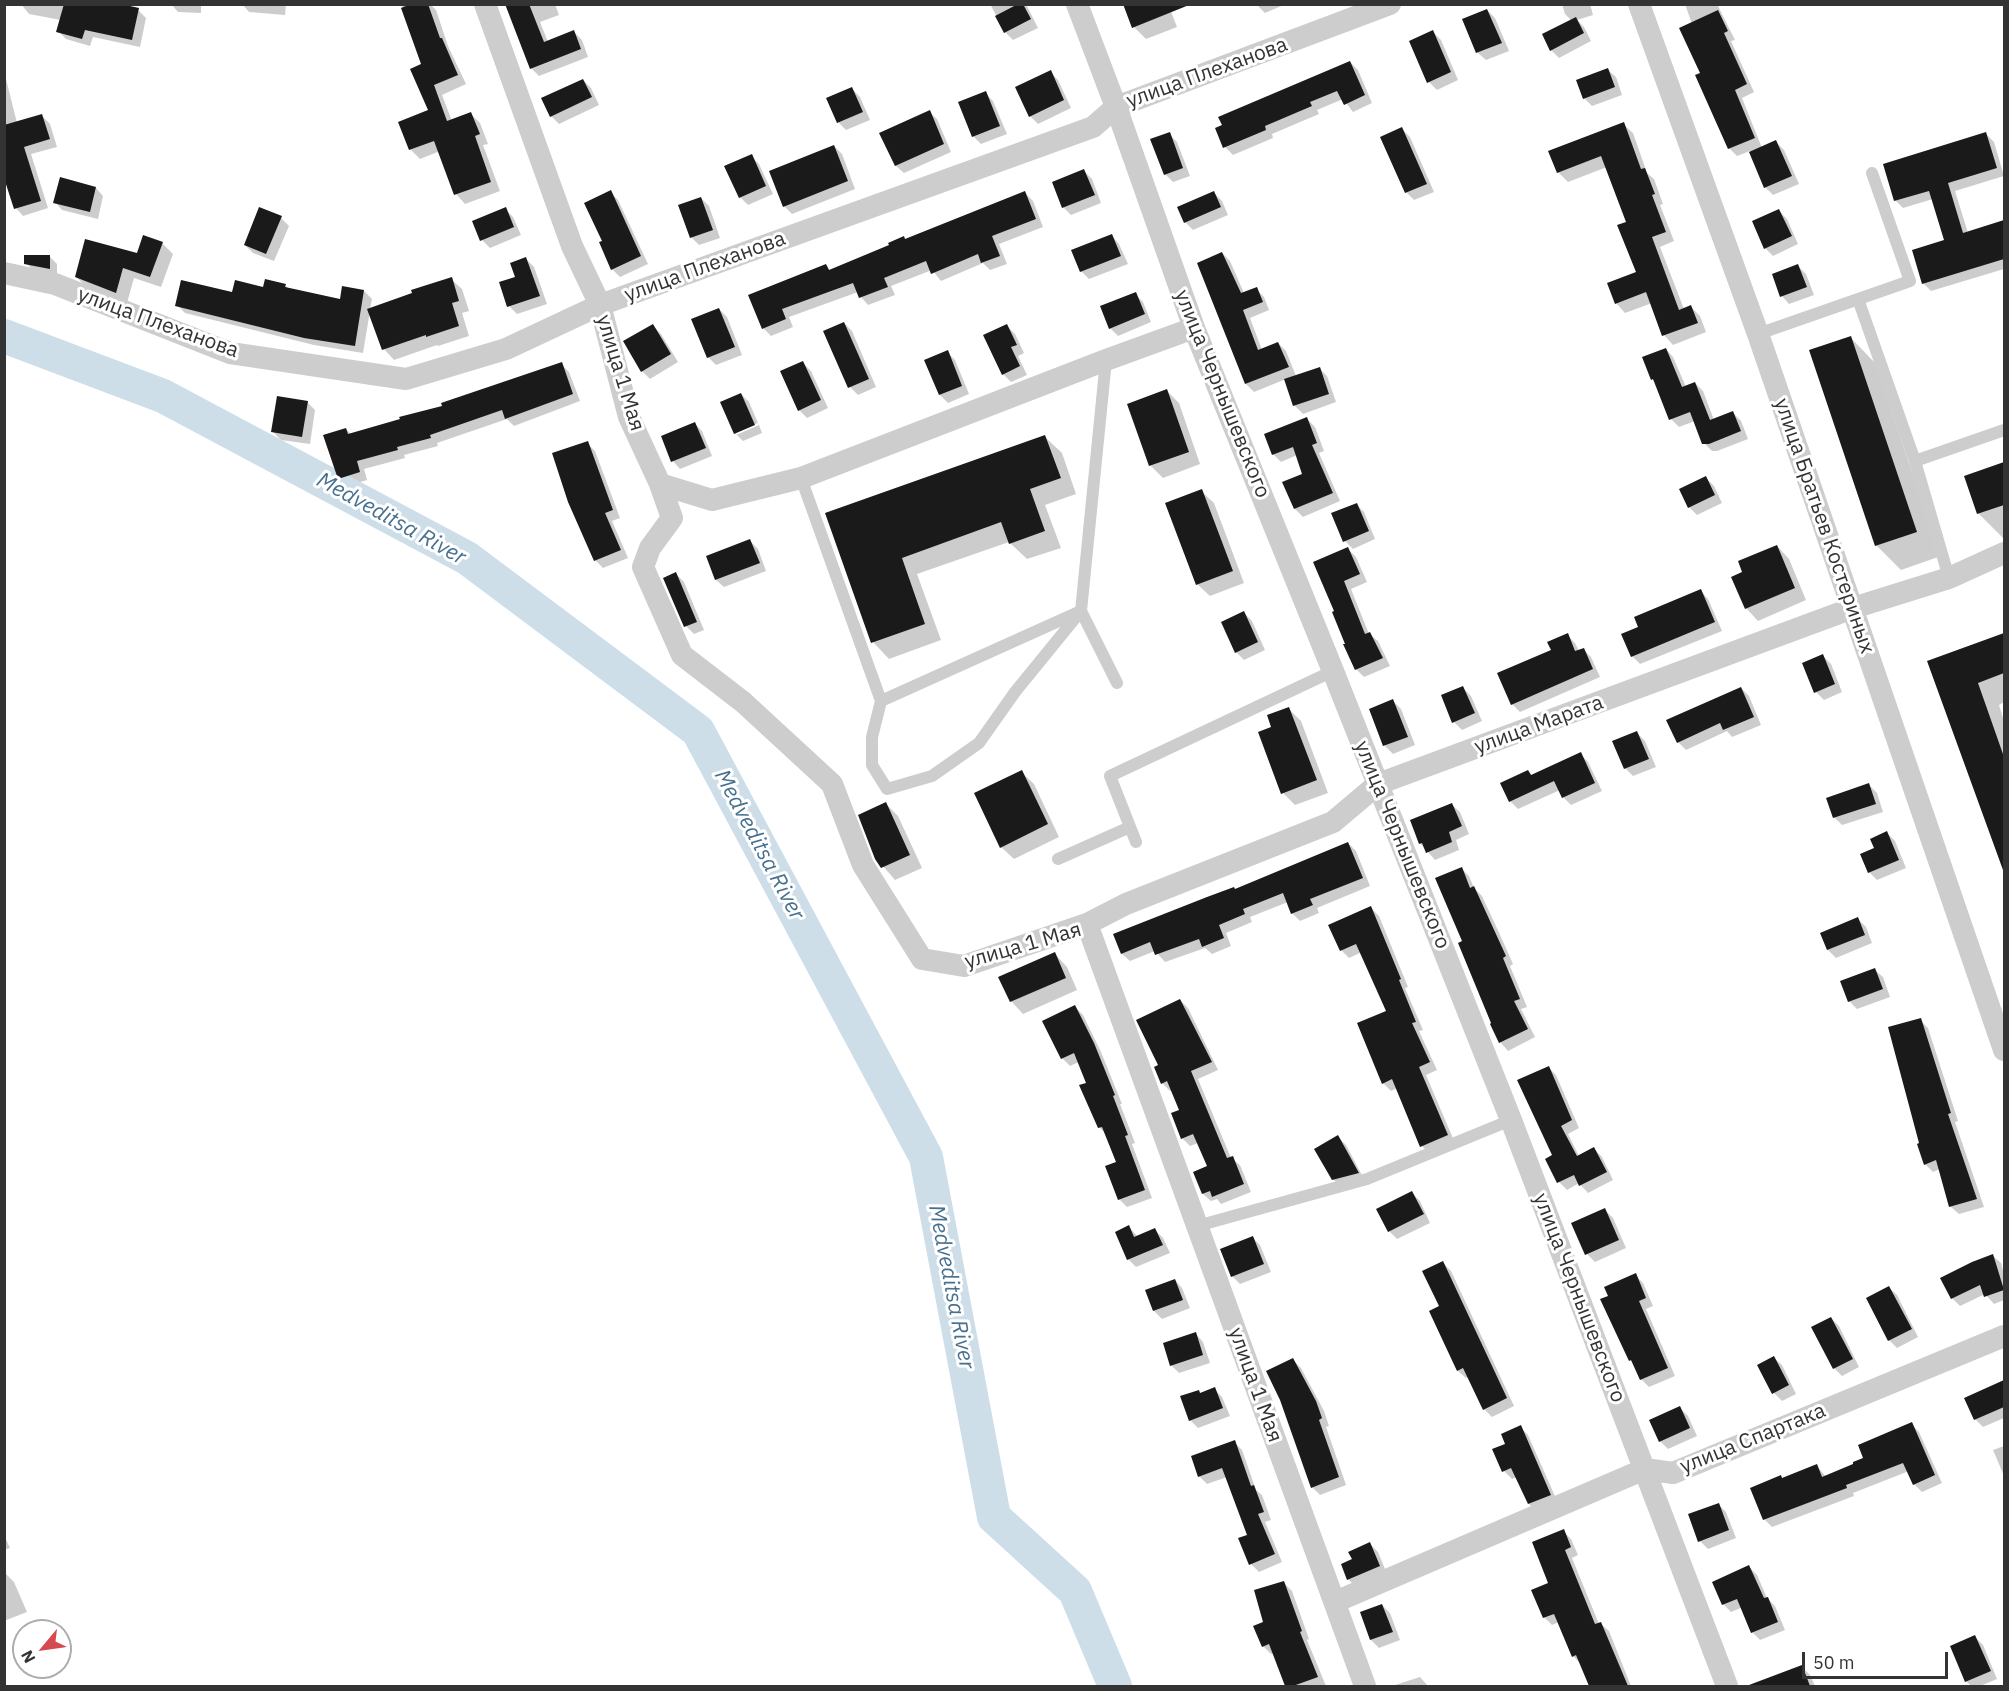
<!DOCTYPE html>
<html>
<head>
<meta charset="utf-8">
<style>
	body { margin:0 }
	#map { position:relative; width:2009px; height:1691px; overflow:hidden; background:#fff; font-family:"IBM Plex Sans",sans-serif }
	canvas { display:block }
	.frame { position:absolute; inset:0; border:6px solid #333; pointer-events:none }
	.north { position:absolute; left:12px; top:1619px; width:60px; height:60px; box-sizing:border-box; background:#fff; border:2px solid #adadad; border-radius:50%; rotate:241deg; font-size:16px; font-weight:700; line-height:24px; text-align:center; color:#333 }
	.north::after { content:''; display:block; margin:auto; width:21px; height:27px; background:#d54951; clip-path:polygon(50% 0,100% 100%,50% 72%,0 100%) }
	.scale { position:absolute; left:1802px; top:1652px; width:146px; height:27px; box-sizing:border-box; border:3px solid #333; border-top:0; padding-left:8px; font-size:18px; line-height:21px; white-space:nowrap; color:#333; -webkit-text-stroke:4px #fff; paint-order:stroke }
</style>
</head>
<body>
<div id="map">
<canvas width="2009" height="1691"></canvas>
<div class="frame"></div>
<div class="north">N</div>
<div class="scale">50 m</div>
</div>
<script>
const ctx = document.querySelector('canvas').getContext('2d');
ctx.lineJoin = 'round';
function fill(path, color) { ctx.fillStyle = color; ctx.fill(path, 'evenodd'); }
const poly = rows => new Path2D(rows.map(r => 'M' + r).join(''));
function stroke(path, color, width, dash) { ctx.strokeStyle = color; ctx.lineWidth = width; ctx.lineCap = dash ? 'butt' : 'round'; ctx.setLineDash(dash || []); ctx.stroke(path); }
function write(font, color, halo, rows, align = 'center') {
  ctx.font = font + ' "IBM Plex Sans",sans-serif'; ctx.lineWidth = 6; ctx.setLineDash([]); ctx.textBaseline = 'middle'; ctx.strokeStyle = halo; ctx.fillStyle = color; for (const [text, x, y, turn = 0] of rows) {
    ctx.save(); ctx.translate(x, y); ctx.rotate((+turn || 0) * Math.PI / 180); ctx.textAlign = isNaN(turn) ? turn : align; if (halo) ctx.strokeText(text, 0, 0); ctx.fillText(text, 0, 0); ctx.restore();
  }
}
const shadow = poly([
	[21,4,106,4,138,10,146,18,140,47,93,37,90,46,66,39,58,31,61,20,29,14],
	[171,4,201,4,201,13,178,12],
	[242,4,286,4,285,15,249,12],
	[401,4,430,4,436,10,448,46,466,84,442,95,452,121,471,114,480,123,488,144,483,145,500,191,465,204,456,194,440,151,420,159,410,149,430,111,423,65],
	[506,4,555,4,559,15,540,22,548,42,574,32,582,40,588,57,539,76,531,68],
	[990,4,1026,4,1038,28,1013,40,1005,32],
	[1168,4,1177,27,1146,39,1134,27],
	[1256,4,1286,4,1265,13],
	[1562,4,1590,4,1593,15,1577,20,1584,27,1591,41,1559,58,1551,50,1572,21,1565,14],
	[1685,4,1717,4,1735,40,1731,41,1754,92,1742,98,1762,148,1776,142,1784,150,1799,184,1773,195,1765,187,1750,151,1737,156,1729,148,1702,73,1692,24],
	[1487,10,1495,18,1509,51,1486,60,1478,53,1464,20],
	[1433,32,1441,40,1458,80,1437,90,1429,82],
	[1350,62,1358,70,1372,103,1353,112,1343,99,1317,110,1319,114,1272,134,1273,138,1233,155,1225,147,1217,129],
	[1608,70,1616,77,1622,95,1592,106,1584,98],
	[4,71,17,123,42,116,50,124,57,147,31,154,48,208,23,216,16,208,4,174],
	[1050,72,1058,80,1071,108,1038,124,1030,116],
	[583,80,591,88,599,105,559,124,551,116],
	[852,89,860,97,870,120,846,130,838,122],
	[985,93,993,101,1007,134,981,144,974,137,960,103],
	[929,112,937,119,951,152,904,173,896,166,881,134],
	[1623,124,1633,133,1647,173,1654,179,1663,204,1660,205,1674,241,1660,247,1684,309,1691,307,1700,316,1706,332,1673,345,1664,335,1652,303,1625,313,1616,303,1638,273,1628,222,1607,167,1568,182,1558,172],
	[1402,129,1410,137,1434,192,1414,200,1406,192,1382,138],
	[1169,134,1177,142,1190,176,1173,182,1165,174],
	[1986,134,1994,142,2004,176,1955,191,1968,233,2004,222,2004,269,1931,291,1923,283,1946,241,1933,199,1903,208,1895,200],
	[834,146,842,154,855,189,792,214,784,206],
	[751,156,759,164,773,194,748,205,740,197],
	[1084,171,1092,179,1101,203,1071,215,1063,207],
	[96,188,103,196,98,219,62,210,55,202],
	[610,192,618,200,648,264,620,277,612,269,604,242],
	[1025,193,1033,201,1043,227,999,244,1007,264,990,270,983,263,941,281,932,270,891,286,895,295,868,305,861,297,858,292,789,317,793,327,771,336,763,328,750,296,826,266,831,271],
	[1214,193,1222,201,1228,215,1193,230,1185,222],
	[701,198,709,206,720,238,699,245,691,237],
	[505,209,513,217,521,235,490,248,482,240],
	[1779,211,1787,219,1798,244,1773,256,1765,248],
	[281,218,289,226,274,261,253,253,245,245],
	[1112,236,1119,244,1128,264,1089,279,1081,271],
	[162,243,173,254,161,287,134,278,127,303,88,288,76,277],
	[1222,253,1230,261,1244,293,1256,289,1264,297,1269,310,1250,318,1262,350,1278,343,1286,351,1296,376,1319,368,1327,376,1336,402,1303,414,1295,406,1286,379,1254,392,1246,384,1199,264],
	[49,256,57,264,57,276,34,271,26,263],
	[526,259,534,267,547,304,517,314,509,306],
	[1798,266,1806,274,1814,295,1789,304,1782,296],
	[451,279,462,289,469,311,462,313,469,336,438,346,437,345,394,360,384,349,370,311,363,353,314,345,185,313,177,305,285,285,289,289,341,300,343,288,364,291,372,299,370,309],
	[1135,294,1143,302,1151,322,1118,336,1110,328],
	[719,309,727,317,742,355,716,365,708,357],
	[844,323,852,331,876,387,858,395,850,387],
	[653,326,661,334,678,362,650,379,642,371],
	[1007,326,1015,334,1024,353,1018,356,1027,375,1011,382,1003,374],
	[1851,338,1875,363,1941,556,1901,570,1876,545],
	[1666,349,1673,357,1686,387,1695,383,1703,391,1714,420,1733,413,1741,421,1748,439,1717,451,1712,451,1704,443,1695,421,1679,427,1671,419,1657,384,1652,379],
	[947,352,955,360,969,394,948,403,940,395],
	[803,363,811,371,828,408,807,418,799,410],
	[561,364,569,372,580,401,514,426,507,419,437,443,438,446,404,455,405,458,364,469,367,480,347,486,339,478,346,429,351,434,444,407],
	[1167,391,1179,403,1200,464,1163,478,1150,465],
	[741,394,749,402,758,423,736,431,736,435,759,425,762,433,743,441,735,433],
	[307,402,315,410,310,444,281,440,273,432],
	[1307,419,1315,427,1324,451,1319,453,1340,501,1303,517,1295,509,1284,483,1304,475,1297,455,1281,462,1273,454],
	[694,423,702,431,712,456,680,469,673,461],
	[1045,437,1062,453,1076,494,1045,505,1061,548,1027,559,1009,542,917,574,941,640,889,659,873,642,827,514],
	[587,443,595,451,620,518,612,521,628,558,603,568,595,560],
	[2004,463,2004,538,2003,538,1978,513,1966,477],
	[1706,478,1714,486,1722,503,1697,515,1689,507,1681,490],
	[1201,491,1214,503,1244,583,1210,596,1197,584],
	[1356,504,1364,512,1375,539,1353,549,1345,541],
	[750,541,758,549,766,571,724,587,716,580,708,557],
	[1777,546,1789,559,1806,600,1758,621,1746,608,1744,573],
	[1348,549,1356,557,1367,582,1351,589,1369,634,1378,641,1390,666,1364,677,1356,669,1334,613],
	[676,574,684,582,704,630,694,634,686,626],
	[1701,591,1708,599,1722,631,1640,664,1632,656],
	[1244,613,1252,621,1265,650,1244,660,1236,652],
	[2004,634,2004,702,1999,705,2004,721,2004,871,1929,662],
	[1567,635,1575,643,1579,651,1583,649,1591,657,1600,677,1520,712,1512,704],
	[1823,656,1831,664,1842,692,1824,700,1816,692],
	[1463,688,1471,696,1482,721,1462,730,1454,722],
	[1741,688,1749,696,1761,725,1732,737,1727,731,1686,750,1678,742],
	[1393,701,1401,709,1415,745,1393,754,1385,746,1371,710],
	[1289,709,1301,721,1328,793,1295,805,1283,793,1273,728],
	[1637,733,1645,741,1656,767,1633,776,1625,768],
	[1580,754,1588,762,1602,791,1571,805,1563,797,1560,790,1518,809,1510,801,1528,772,1533,776],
	[1021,772,1034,784,1059,837,1014,859,1001,847],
	[1869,785,1877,793,1883,812,1842,825,1834,817],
	[886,804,898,816,922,868,895,880,876,858],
	[1452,805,1460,812,1469,834,1456,840,1459,850,1435,860,1420,843],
	[1887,833,1895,841,1906,868,1877,880,1869,872,1876,849],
	[1348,843,1356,851,1370,886,1317,908,1319,913,1300,921,1292,913,1288,902,1250,917,1252,922,1226,933,1231,946,1212,954,1205,948,1165,962,1155,951,1130,961,1122,954,1115,935,1235,890],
	[1461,868,1469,876,1474,888,1482,896,1501,937,1513,964,1510,966,1527,1007,1521,1009,1535,1037,1508,1051,1501,1043,1492,1025,1464,942],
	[1371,908,1379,916,1408,987,1405,988,1423,1030,1419,1031,1437,1070,1426,1075,1455,1143,1430,1154,1422,1146,1397,1088,1391,1091,1383,1083,1388,1012,1362,952,1349,958,1341,950],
	[1858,919,1866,927,1872,943,1836,958,1828,950,1822,933],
	[1055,954,1067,967,1077,990,1023,1014,1011,1001],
	[1875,970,1883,977,1890,997,1857,1009,1849,1001],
	[1180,1000,1188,1008,1218,1070,1198,1079,1231,1158,1240,1165,1251,1192,1221,1204,1217,1199,1211,1201,1203,1194,1195,1173,1209,1167,1198,1143,1190,1146,1182,1138,1181,1111,1172,1090,1170,1091,1162,1083,1160,1066],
	[1075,1007,1083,1015,1101,1052,1122,1104,1120,1104,1135,1143,1132,1144,1152,1198,1127,1207,1119,1199,1118,1163,1107,1135,1099,1127,1088,1083,1079,1062,1070,1066,1062,1058],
	[1920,1020,1928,1028,1958,1121,1955,1122,1984,1207,1959,1214,1951,1207,1940,1169,1933,1172,1925,1164,1921,1144],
	[1548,1067,1556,1075,1579,1128,1568,1134,1579,1156,1594,1149,1602,1157,1613,1180,1588,1193,1579,1183,1567,1190,1559,1182,1554,1156],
	[1338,1137,1346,1145,1365,1181,1341,1187,1333,1179],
	[1412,1193,1420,1201,1430,1223,1397,1239,1389,1231],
	[1605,1210,1613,1218,1626,1248,1595,1262,1587,1254],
	[1129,1227,1138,1237,1155,1230,1163,1238,1170,1253,1136,1267,1128,1259],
	[1252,1237,1260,1245,1271,1272,1240,1284,1232,1276],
	[1993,1256,2001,1263,2004,1274,2004,1300,1994,1304,1985,1294,1960,1306,1952,1298,1943,1279],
	[1443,1263,1451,1271,1514,1406,1492,1417,1484,1409,1469,1377,1466,1378,1458,1371,1441,1307],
	[1635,1275,1643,1283,1653,1306,1646,1309,1675,1376,1649,1387,1641,1379,1635,1365,1630,1360,1610,1296],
	[1175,1280,1182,1288,1190,1308,1162,1319,1154,1311],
	[1889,1288,1897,1295,1918,1337,1897,1348,1889,1340],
	[1831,1318,1839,1326,1859,1367,1842,1376,1834,1368],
	[1196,1334,1203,1342,1210,1363,1179,1373,1171,1365],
	[1774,1358,1782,1365,1796,1394,1782,1401,1774,1393,1759,1365],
	[1293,1360,1301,1368,1324,1411,1329,1426,1326,1427,1346,1485,1320,1495,1312,1487],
	[2004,1382,2004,1418,1983,1427,1975,1419,1966,1398],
	[1214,1389,1222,1397,1230,1416,1198,1428,1190,1420,1198,1391,1201,1394],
	[1680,1408,1688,1416,1697,1436,1668,1449,1660,1441],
	[1911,1424,1919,1432,1942,1483,1922,1492,1914,1484,1909,1471,1853,1493,1854,1496,1772,1527,1764,1519,1817,1466,1826,1477,1865,1459],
	[1520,1427,1528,1435,1558,1503,1537,1512,1529,1504,1517,1477,1512,1479,1504,1471],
	[1234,1442,1242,1450,1256,1490,1262,1495,1271,1520,1265,1522,1282,1562,1259,1572,1251,1564,1249,1536,1227,1477,1207,1484,1199,1476],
	[2004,1446,2004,1476,1993,1450],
	[1718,1504,1726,1512,1736,1538,1708,1549,1700,1541,1690,1515],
	[1563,1531,1571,1539,1578,1555,1572,1558,1599,1624,1601,1624,1609,1631,1631,1686,1590,1686,1582,1665,1573,1656,1559,1622,1552,1625,1544,1617,1550,1584],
	[4,1535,10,1548,4,1550],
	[1370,1544,1378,1552,1387,1574,1356,1587,1348,1579,1354,1560],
	[1749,1567,1757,1575,1767,1598,1775,1606,1785,1630,1760,1640,1752,1632,1743,1607,1731,1612,1723,1604],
	[6,1574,14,1582,27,1612,4,1621],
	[1284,1583,1292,1591,1309,1639,1307,1640,1326,1686,1287,1686,1274,1653,1271,1654,1263,1646,1265,1623],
	[1382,1605,1390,1613,1400,1640,1379,1648,1371,1640,1361,1613],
	[1975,1637,1983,1645,1997,1679,1980,1686,1971,1686,1966,1681],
	[1802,1667,1810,1675,1815,1686,1754,1686,1753,1685],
	[1420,1677,1428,1686,1392,1686]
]);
const river = poly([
	[4,336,163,396,467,558,698,731,926,1157,994,1517,1075,1591,1115,1686]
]);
const building = poly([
	[64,4,121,4,139,8,132,40,85,30,82,39,56,32],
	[411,4,428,4,440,38,442,38,458,75,434,85,447,121,471,112,480,134,475,136,491,182,454,195,434,141,409,150,398,122,428,110,410,69,421,64,401,8],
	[505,4,529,4,544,42,574,30,581,49,530,69],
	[1018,4,1023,4,1031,19,1004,33,995,16],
	[1123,4,1189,4,1189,5,1132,28],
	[1487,9,1502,43,1476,53,1462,19],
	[1718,10,1728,31,1724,33,1747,84,1735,90,1755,138,1728,149,1695,75,1700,73,1679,28],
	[1576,17,1584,33,1550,51,1542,34],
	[1433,30,1451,72,1427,83,1409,41],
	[1350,61,1365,95,1344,105,1337,91,1310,102,1312,106,1265,126,1266,130,1223,148,1215,128,1222,125,1218,117],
	[1608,68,1615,87,1583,99,1576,80],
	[1051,70,1064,100,1029,117,1015,87],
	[583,79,592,97,550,117,541,98],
	[852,87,863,112,837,123,826,98],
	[986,91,1000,126,972,137,958,102],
	[930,110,944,144,895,166,879,133],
	[42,114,50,139,24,147,41,201,14,209,4,178,4,125],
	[1624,122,1641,169,1645,168,1655,194,1652,195,1666,232,1652,237,1679,310,1691,305,1698,323,1662,336,1646,292,1615,304,1607,283,1636,272,1617,225,1626,222,1601,156,1557,173,1548,151],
	[1402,127,1427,184,1405,193,1380,137],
	[1170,132,1183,168,1164,175,1150,139],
	[1986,132,1997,168,1948,183,1963,233,2004,220,2004,259,1922,284,1912,250,1944,240,1929,191,1894,201,1883,164],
	[1776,140,1792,176,1764,188,1749,152],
	[834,145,848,181,783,207,769,171],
	[752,154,766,186,739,198,724,166],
	[1084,169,1095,195,1062,208,1052,182],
	[60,177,96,187,90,212,53,203],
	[611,190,641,256,611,270,599,242,602,241,584,203],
	[1025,191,1036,219,992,236,1000,256,981,263,978,254,931,274,926,261,884,278,888,287,859,298,853,283,782,309,786,319,762,329,748,295,826,264,829,270,889,245,888,243,904,236,905,239],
	[1214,191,1221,207,1184,223,1177,207],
	[701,197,713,230,690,238,678,205],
	[259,207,282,216,266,254,244,245],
	[506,207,514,227,480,241,472,221],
	[1779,209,1792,236,1764,249,1752,221],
	[1112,234,1121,256,1080,272,1071,250],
	[143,235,163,242,150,277,123,268,116,293,75,277,85,239,137,253],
	[1222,252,1241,293,1257,287,1263,302,1243,310,1258,350,1278,342,1289,367,1245,384,1197,263],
	[24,255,50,255,50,269,24,264],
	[526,257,540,296,507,307,499,282,515,277,510,263],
	[1798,264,1807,287,1780,297,1772,274],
	[452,277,459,301,452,303,459,326,426,337,426,335,382,350,367,309,412,293,411,290],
	[265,279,286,284,285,287,340,299,342,286,364,290,355,346,304,338,175,306,181,280,232,292,235,280,263,287],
	[1136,292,1145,314,1109,329,1100,306],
	[719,308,735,347,707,358,691,319],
	[844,322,869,379,848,388,823,331],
	[653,324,671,354,641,372,623,341],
	[1007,324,1017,345,1011,347,1020,366,1002,375,983,335],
	[1851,336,1917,532,1875,546,1809,350],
	[1666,348,1682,387,1695,382,1710,420,1733,411,1741,431,1709,444,1702,444,1690,412,1669,420,1653,379,1651,380,1642,357],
	[948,350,962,386,939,395,924,360],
	[803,361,821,400,798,411,780,371],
	[562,362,573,394,505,419,502,410,430,435,431,438,397,447,398,450,357,461,360,472,338,479,323,435,346,428,348,434,400,419,399,417,442,406,441,403],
	[1320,367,1329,394,1293,406,1284,379],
	[1167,389,1189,452,1149,466,1127,404],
	[741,393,755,425,734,434,720,402],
	[277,396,308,401,302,437,271,432],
	[1307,417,1317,443,1312,445,1333,493,1294,509,1282,482,1302,474,1293,447,1272,455,1264,434],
	[695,422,706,448,671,462,661,436],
	[1045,435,1061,478,1030,489,1045,531,1009,544,1001,522,902,558,925,624,871,643,825,513],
	[588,441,613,510,605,513,621,550,594,561,568,502,552,453],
	[2004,462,2004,505,1977,514,1964,476],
	[1706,476,1715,495,1688,508,1679,489],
	[1202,489,1233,571,1196,585,1165,503],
	[1357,503,1369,531,1343,542,1331,513],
	[750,539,760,563,715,580,706,556],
	[1777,545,1795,588,1745,609,1731,577,1742,572,1738,561],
	[1348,547,1360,574,1344,581,1365,634,1370,632,1383,658,1355,670,1343,644,1345,644,1332,612,1334,611,1313,562],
	[676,572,697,622,684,627,663,578],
	[1701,589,1715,622,1631,657,1621,634,1638,627,1634,617],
	[1244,611,1258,642,1235,653,1221,622],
	[1568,633,1575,651,1584,648,1593,669,1511,705,1497,673,1551,650,1547,642],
	[2004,633,2004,673,1978,683,2004,757,2004,869,2003,870,1927,661],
	[1823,654,1835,684,1814,693,1802,663],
	[1463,686,1475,713,1452,723,1441,695],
	[1741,687,1754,717,1723,730,1720,723,1677,743,1666,720],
	[1393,699,1408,737,1383,746,1369,709],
	[1289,707,1317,780,1281,794,1258,732,1271,727,1267,715],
	[1637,731,1649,759,1624,769,1612,741],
	[1581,752,1595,783,1562,798,1554,781,1509,802,1500,783,1528,770,1531,775],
	[1022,770,1048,824,1000,848,974,793],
	[1869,783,1876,804,1833,818,1826,798],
	[886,802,910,855,881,868,875,859,858,815],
	[1452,803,1462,826,1449,832,1452,842,1426,853,1422,843,1419,844,1410,820],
	[1887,831,1899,860,1868,873,1860,854,1874,848,1870,839],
	[1348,842,1363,878,1310,899,1313,905,1291,914,1283,893,1243,909,1245,914,1219,925,1224,938,1202,947,1199,939,1155,955,1150,942,1121,954,1113,934,1207,897,1234,887,1235,889],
	[1462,867,1470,888,1474,886,1506,956,1503,958,1520,999,1514,1001,1528,1029,1499,1043,1490,1024,1491,1023,1458,943,1462,941,1435,878],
	[1371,906,1401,979,1399,980,1416,1022,1412,1023,1430,1062,1419,1067,1448,1135,1420,1147,1392,1079,1382,1084,1357,1023,1386,1011,1356,944,1340,951,1328,925],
	[1858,917,1865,935,1827,950,1820,933],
	[1055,952,1066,978,1010,1002,998,977],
	[1875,968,1883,989,1848,1002,1840,981],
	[1180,999,1212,1062,1191,1071,1227,1158,1233,1156,1244,1184,1212,1197,1210,1191,1202,1194,1193,1172,1207,1166,1193,1134,1181,1139,1171,1113,1179,1110,1167,1081,1161,1084,1154,1067,1158,1065,1136,1020],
	[1075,1005,1094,1043,1115,1095,1113,1096,1128,1135,1125,1136,1145,1190,1118,1200,1105,1166,1116,1162,1102,1127,1098,1128,1079,1085,1086,1083,1074,1053,1061,1059,1042,1021],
	[1921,1018,1951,1113,1948,1114,1977,1199,1949,1207,1936,1160,1924,1165,1917,1144,1919,1143,1888,1027],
	[1549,1066,1572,1120,1561,1126,1577,1156,1594,1147,1607,1172,1579,1186,1574,1175,1557,1183,1545,1159,1552,1155,1517,1080],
	[1338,1135,1359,1173,1332,1180,1314,1149],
	[1412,1191,1424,1214,1388,1232,1376,1209],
	[1605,1208,1619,1240,1585,1255,1571,1223],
	[1129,1225,1134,1237,1155,1228,1163,1245,1127,1260,1115,1232],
	[1253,1236,1264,1264,1231,1277,1220,1249],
	[1993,1254,2004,1290,1984,1297,1980,1285,1951,1299,1940,1278,1972,1262],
	[1443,1261,1507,1398,1483,1410,1463,1368,1457,1371,1429,1311,1439,1306,1422,1271],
	[1636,1273,1646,1298,1639,1301,1668,1368,1640,1380,1631,1360,1629,1361,1600,1299,1608,1296,1604,1287],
	[1175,1279,1183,1300,1153,1311,1145,1290],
	[1889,1286,1912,1329,1888,1341,1866,1298],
	[1831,1317,1853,1359,1833,1369,1811,1327],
	[1196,1332,1203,1355,1170,1366,1163,1343],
	[1774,1356,1789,1385,1772,1394,1757,1365],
	[1293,1358,1316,1401,1322,1418,1319,1420,1339,1477,1311,1488,1280,1400,1266,1371],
	[2004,1380,2004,1407,1974,1420,1964,1398],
	[1215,1387,1223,1408,1189,1421,1180,1396,1199,1390,1200,1393],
	[1680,1406,1690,1428,1659,1442,1649,1420],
	[1912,1422,1935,1475,1913,1485,1903,1463,1846,1485,1847,1488,1763,1520,1750,1488,1781,1475,1782,1478,1817,1464,1822,1477,1853,1464,1853,1462,1863,1458,1858,1445],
	[1521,1425,1551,1495,1528,1504,1511,1468,1502,1472,1492,1449,1505,1444,1501,1434],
	[1235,1440,1251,1486,1254,1485,1264,1512,1258,1514,1275,1554,1249,1565,1238,1538,1247,1535,1222,1468,1198,1477,1191,1456],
	[1719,1503,1729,1530,1698,1542,1688,1514],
	[1564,1529,1571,1547,1565,1550,1595,1624,1601,1622,1628,1686,1589,1686,1576,1655,1572,1657,1554,1614,1543,1618,1531,1590,1548,1583,1532,1542],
	[1370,1542,1380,1566,1347,1580,1341,1564,1352,1559,1348,1552],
	[1749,1565,1764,1598,1768,1597,1778,1622,1751,1633,1737,1599,1722,1605,1712,1582],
	[1284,1581,1302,1631,1300,1632,1318,1677,1293,1686,1285,1686,1269,1644,1262,1647,1253,1626,1263,1622,1254,1590],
	[1382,1604,1393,1632,1370,1640,1360,1612],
	[1975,1635,1991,1671,1965,1682,1950,1646],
	[1802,1665,1810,1686,1749,1686,1749,1685]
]);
const lane = poly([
	[1858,299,1915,461,1949,578],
	[1758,334,1910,281,1872,173],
	[1915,461,2004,430],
	[801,478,881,701,872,737,872,765,887,789,932,776,979,743,1015,692,1081,611,1117,683],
	[881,701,1081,611,1106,360],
	[1136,842,1110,776,1333,671],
	[1058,859,1130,827],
	[1197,1226,1367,1179,1511,1120]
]);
const street = poly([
	[485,4,572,246,600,305,629,417,660,484,672,518,650,548,643,567,682,655,743,702,832,784,863,865,922,959,964,966,1087,924,1365,1686],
	[1077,4,1116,107,1194,328,1333,671,1511,1120,1727,1686],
	[1639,4,1758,334,2004,1050],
	[4,273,55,284,230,353,406,379,506,349,600,305,1093,127,1116,107,1390,4],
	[660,484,712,500,801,478,1106,360,1194,328],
	[1087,924,1126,904,1333,822,1378,784,1853,608,1949,578,2004,553],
	[1335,1602,1645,1469,1673,1473,2004,1336]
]);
const streetNames = [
	["улица Плеханова",1207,73,-20],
	["улица Плеханова",705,267,-20],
	["улица Плеханова",158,323,20],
	["улица 1 Мая",620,373,73],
	["улица Чернышевского",1222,394,68],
	["улица Братьев Костериных",1824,526,71],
	["улица Марата",1539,725,-20],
	["улица Чернышевского",1402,845,68],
	["улица 1 Мая",1023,946,-16],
	["улица Чернышевского",1579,1298,69],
	["улица 1 Мая",1255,1385,70],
	["улица Спартака",1753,1439,-22]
];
const waterNames = [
	["Medveditsa River",391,519,29],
	["Medveditsa River",759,845,62],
	["Medveditsa River",951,1287,79]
];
fill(shadow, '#0003');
stroke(river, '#cedee9', 34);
fill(building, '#1a1a1a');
stroke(lane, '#cdcdcd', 12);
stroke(street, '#cdcdcd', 22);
write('21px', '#333', '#fff', streetNames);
write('italic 22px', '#47718e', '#fff', waterNames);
</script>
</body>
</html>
